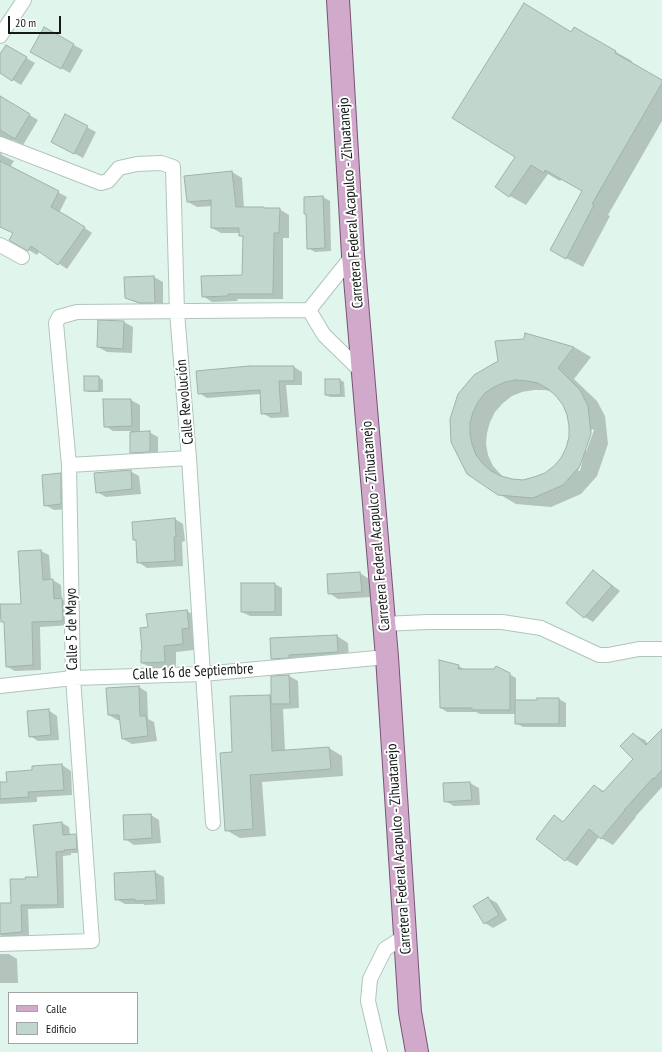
<!DOCTYPE html>
<html>
<head>
<meta charset="utf-8">
<style>
	body { margin:0 }
	#map { position:relative; width:662px; height:1052px; overflow:hidden; background:#e0f5eb; font-family:"PT Sans Narrow",sans-serif }
	canvas { display:block }
	.legend { position:absolute; left:8px; top:992px; width:130px; height:52px; box-sizing:border-box; background:#fff; border:1px solid #a1a4a2; margin:0; padding:5px 7px; list-style:none; font-size:12px; color:#131b17 }
	.legend li { display:flex; align-items:center; gap:8px; height:20px }
	.legend b { width:20px; border:1px solid #a1a4a2 }
	.scale { position:absolute; left:8px; top:16px; width:53px; height:18px; box-sizing:border-box; border:2px solid #131b17; border-top:0; padding-left:5px; font-size:12px; line-height:14px; white-space:nowrap; color:#131b17; -webkit-text-stroke:3px #fff; paint-order:stroke }
</style>
</head>
<body>
<div id="map">
<canvas width="662" height="1052"></canvas>
<ul class="legend">
<li><b style="height:5px;background:#d0a9cb"></b>Calle</li>
<li><b style="height:11px;background:#c1d6cc"></b>Edificio</li>
</ul>
<div class="scale">20 m</div>
</div>
<script>
const ctx = document.querySelector('canvas').getContext('2d');
ctx.lineJoin = 'round';
function fill(path, color) { ctx.fillStyle = color; ctx.fill(path, 'evenodd'); }
const poly = rows => new Path2D(rows.map(r => 'M' + r).join(''));
function stroke(path, color, width, dash) { ctx.strokeStyle = color; ctx.lineWidth = width; ctx.lineCap = dash ? 'butt' : 'round'; ctx.setLineDash(dash || []); ctx.stroke(path); }
function write(font, color, halo, rows, align = 'center') {
  ctx.font = font + ' "PT Sans Narrow",sans-serif'; ctx.lineWidth = 4; ctx.setLineDash([]); ctx.textBaseline = 'middle'; ctx.strokeStyle = halo; ctx.fillStyle = color; for (const [text, x, y, turn = 0] of rows) {
    ctx.save(); ctx.translate(x, y); ctx.rotate((+turn || 0) * Math.PI / 180); ctx.textAlign = isNaN(turn) ? turn : align; if (halo) ctx.strokeText(text, 0, 0); ctx.fillText(text, 0, 0); ctx.restore();
  }
}
const shadow = poly([
	[44,29,83,50,70,73,31,51],
	[575,29,632,61,631,63,662,81,662,121,608,215,610,216,583,267,551,250,583,191,562,179,560,181,548,174,526,205,510,196,516,157],
	[6,46,35,63,21,85,0,72,0,53,2,54],
	[3,99,38,120,23,145,13,140,7,140,0,149,0,104],
	[65,116,96,132,83,158,61,146],
	[0,151,2,155,14,161,10,167,67,197,59,213,76,222,92,233,67,269,40,251,37,255,10,239,14,233,0,226],
	[232,172,242,178,244,208,264,208,266,209,279,209,289,215,289,238,283,238,283,299,237,299,238,301,212,302,203,296,243,276,244,237,240,235,240,233,221,233,212,228,212,206,197,207,188,202],
	[323,197,330,201,331,251,315,252,308,248,307,215,305,214],
	[154,277,163,282,163,307,149,307,135,302,126,297],
	[99,321,124,322,133,327,132,353,107,352,98,347],
	[526,334,574,347,591,357,574,379,597,401,605,416,608,444,597,476,581,494,551,507,516,504,499,494,452,442,499,362,525,340],
	[534,390,545,390,553,392,564,404,570,426,570,438,567,448,562,458,554,467,545,474,523,480,504,478,493,466,488,455,486,444,487,433,490,422,495,412,503,403,512,396,522,392],
	[592,429,594,430,586,452,586,447],
	[583,459,580,471,578,471,581,463],
	[294,367,302,372,302,385,286,385,289,417,271,418,262,413,261,394,207,398,199,393],
	[85,377,99,377,103,380,103,392,89,392,85,390],
	[340,380,344,382,345,397,330,397,326,395],
	[131,400,140,405,140,432,149,432,158,437,158,456,140,457,131,452,131,431,113,431,105,426],
	[130,471,139,476,141,494,106,497,97,492],
	[60,474,69,479,70,509,54,510,45,505],
	[175,519,183,524,185,541,182,542,183,566,147,568,138,562,137,541,134,540],
	[41,551,49,555,51,580,53,580,61,585,62,599,70,604,71,625,40,627,41,670,15,671,6,666,5,623,2,621,22,605],
	[594,572,602,577,620,591,593,622,585,617],
	[360,573,369,579,370,597,338,599,329,593,328,575],
	[275,584,282,588,282,616,250,616,242,612],
	[187,611,199,618,201,634,193,635,194,650,176,652,176,669,154,669,142,663,149,628,148,615],
	[337,636,348,643,349,659,283,665,272,659],
	[459,666,465,670,509,674,516,678,516,701,559,699,566,703,566,727,523,727,516,723,516,714,480,714,476,712,447,712,441,708],
	[289,676,298,681,299,708,283,709,285,751,329,748,342,756,343,776,262,782,266,836,240,838,226,830,233,753,270,696,272,697,272,677],
	[139,687,147,692,148,719,154,722,157,741,132,744,123,739,121,720,117,720,109,715],
	[48,710,57,716,59,740,38,741,30,736],
	[662,731,662,787,635,817,636,817,613,845,599,837,577,866,566,860,537,839,554,817,564,822,595,786,605,792,635,759,633,734,645,740,648,744],
	[62,765,71,771,72,795,37,797,37,802,0,804,0,783,8,783],
	[470,783,479,788,480,805,454,806,445,801,444,784],
	[151,815,159,820,161,843,134,845,125,839],
	[62,823,69,827,70,836,76,835,83,840,84,853,71,853,71,855,63,856,64,908,28,909,29,936,5,938,0,935,0,904,12,904,27,880,39,878],
	[155,872,164,877,165,904,145,905,143,904,125,904,116,899,115,873],
	[488,898,497,903,507,920,493,928,485,923],
	[0,954,9,954,17,959,18,983,0,983]
]);
const building = poly([
	[524,3,571,32,574,27,616,51,615,53,662,80,662,83,592,204,594,205,566,259,550,250,582,191,545,170,544,173,531,165,509,197,495,187,515,157,452,118,524,3],
	[44,27,74,44,61,69,30,52,44,27],
	[6,45,27,57,12,81,0,73,0,54,6,45],
	[0,96,30,114,15,139,0,130,0,96],
	[65,114,88,126,74,154,51,142,65,114],
	[0,161,59,191,51,207,67,216,85,227,58,265,31,246,28,251,12,242,9,240,13,233,0,227,0,161],
	[232,171,236,207,264,207,264,208,280,208,279,233,274,233,273,294,228,294,228,296,202,297,201,276,242,275,243,236,239,236,239,228,211,228,211,200,187,202,184,176,232,171],
	[323,196,325,248,307,249,306,214,304,214,304,197,323,196],
	[154,276,155,303,140,303,125,298,124,277,154,276],
	[98,320,124,321,123,349,97,347,98,320],
	[525,333,574,347,558,368,580,390,588,406,591,434,580,466,563,485,533,498,498,495,467,474,451,442,450,419,458,394,474,375,498,361,495,341,524,339,525,333],
	[516,380,527,381,538,383,548,389,556,396,563,405,567,415,569,426,569,437,566,448,561,458,554,466,545,473,534,477,523,480,512,479,501,476,491,471,483,464,476,455,472,444,470,434,470,423,473,412,478,402,485,393,494,387,505,382,516,380],
	[249,366,294,366,294,381,279,381,281,413,261,414,260,390,198,394,196,371,249,366],
	[84,376,99,376,99,391,84,391,84,376],
	[325,379,340,379,341,395,325,395,325,379],
	[103,399,131,399,132,426,104,427,103,399],
	[150,431,150,452,130,453,130,432,150,431],
	[131,470,132,489,96,493,94,473,131,470],
	[61,473,61,504,44,506,42,475,61,473],
	[175,518,176,537,174,537,175,561,137,563,136,540,133,540,132,522,175,518],
	[41,550,43,580,53,579,54,599,62,598,63,621,32,622,33,665,6,667,4,622,1,622,0,604,21,604,18,551,41,550],
	[593,570,612,586,584,618,566,603,593,570],
	[360,572,362,592,328,594,327,574,360,572],
	[241,583,275,583,275,612,241,612,241,583],
	[187,610,189,628,182,629,183,644,164,646,165,662,141,663,141,650,142,650,140,628,148,627,146,614,187,610],
	[337,635,338,652,289,655,289,658,271,659,270,638,337,635],
	[439,660,459,665,458,669,494,669,496,666,510,673,510,710,472,710,472,708,440,708,439,660],
	[289,675,290,704,271,704,271,676,289,675],
	[139,686,140,716,146,716,148,736,122,739,119,715,108,715,106,688,139,686],
	[270,695,272,751,329,747,331,769,250,775,253,829,225,831,220,753,232,752,230,696,270,695],
	[537,698,559,698,559,724,515,724,515,700,537,700,537,698],
	[49,709,51,735,29,737,27,711,49,709],
	[662,729,662,770,654,779,653,778,624,810,625,810,601,839,589,829,565,861,536,839,554,815,563,822,594,785,603,792,633,759,620,746,633,733,646,745,662,729],
	[62,764,64,790,28,792,29,797,0,799,0,782,7,782,6,772,32,770,32,766,62,764],
	[470,782,472,800,444,802,443,783,470,782],
	[151,814,152,838,124,840,123,815,151,814],
	[62,822,63,835,76,834,77,849,64,850,65,851,56,852,58,905,21,905,22,932,0,934,0,903,11,903,10,879,26,879,25,877,38,877,33,825,62,822],
	[155,871,157,900,135,901,135,899,115,900,114,873,155,871],
	[488,897,499,915,484,924,473,906,488,897]
]);
const street = poly([
	[0,36,24,0],
	[0,144,101,183,108,181,119,168,137,164,161,163,173,167,177,312,189,458,203,674,213,823],
	[0,245,22,257],
	[309,310,324,335,364,374],
	[309,310,353,255],
	[69,465,189,458],
	[383,624,428,622,502,622,541,628,599,655,608,655,639,649,662,649],
	[0,686,73,678,203,674,387,657],
	[0,944,92,941,73,678,69,465,56,323,59,317,77,312,309,310],
	[380,1052,368,1001,370,979,385,949,404,937]
]);
const primary = poly([
	[338,0,353,255,387,657,410,1012,417,1052]
]);
const streetNames = [
	["Carretera Federal Acapulco - Zihuatanejo",351,203,-94],
	["Calle Revolución",185,402,-95],
	["Carretera Federal Acapulco - Zihuatanejo",376,526,-95],
	["Calle 5 de Mayo",72,629,-91],
	["Calle 16 de Septiembre",193,672,-3],
	["Carretera Federal Acapulco - Zihuatanejo",399,849,-94]
];
fill(shadow, '#0003');
fill(building, '#c1d6cc');
stroke(building, '#9fb3a9', 1);
stroke(street, '#b0c5bb', 16);
stroke(primary, '#795276', 24);
stroke(street, '#fff', 14);
stroke(primary, '#d0a9cb', 22);
write('15px', '#131b17', '#fff', streetNames);
</script>
</body>
</html>
